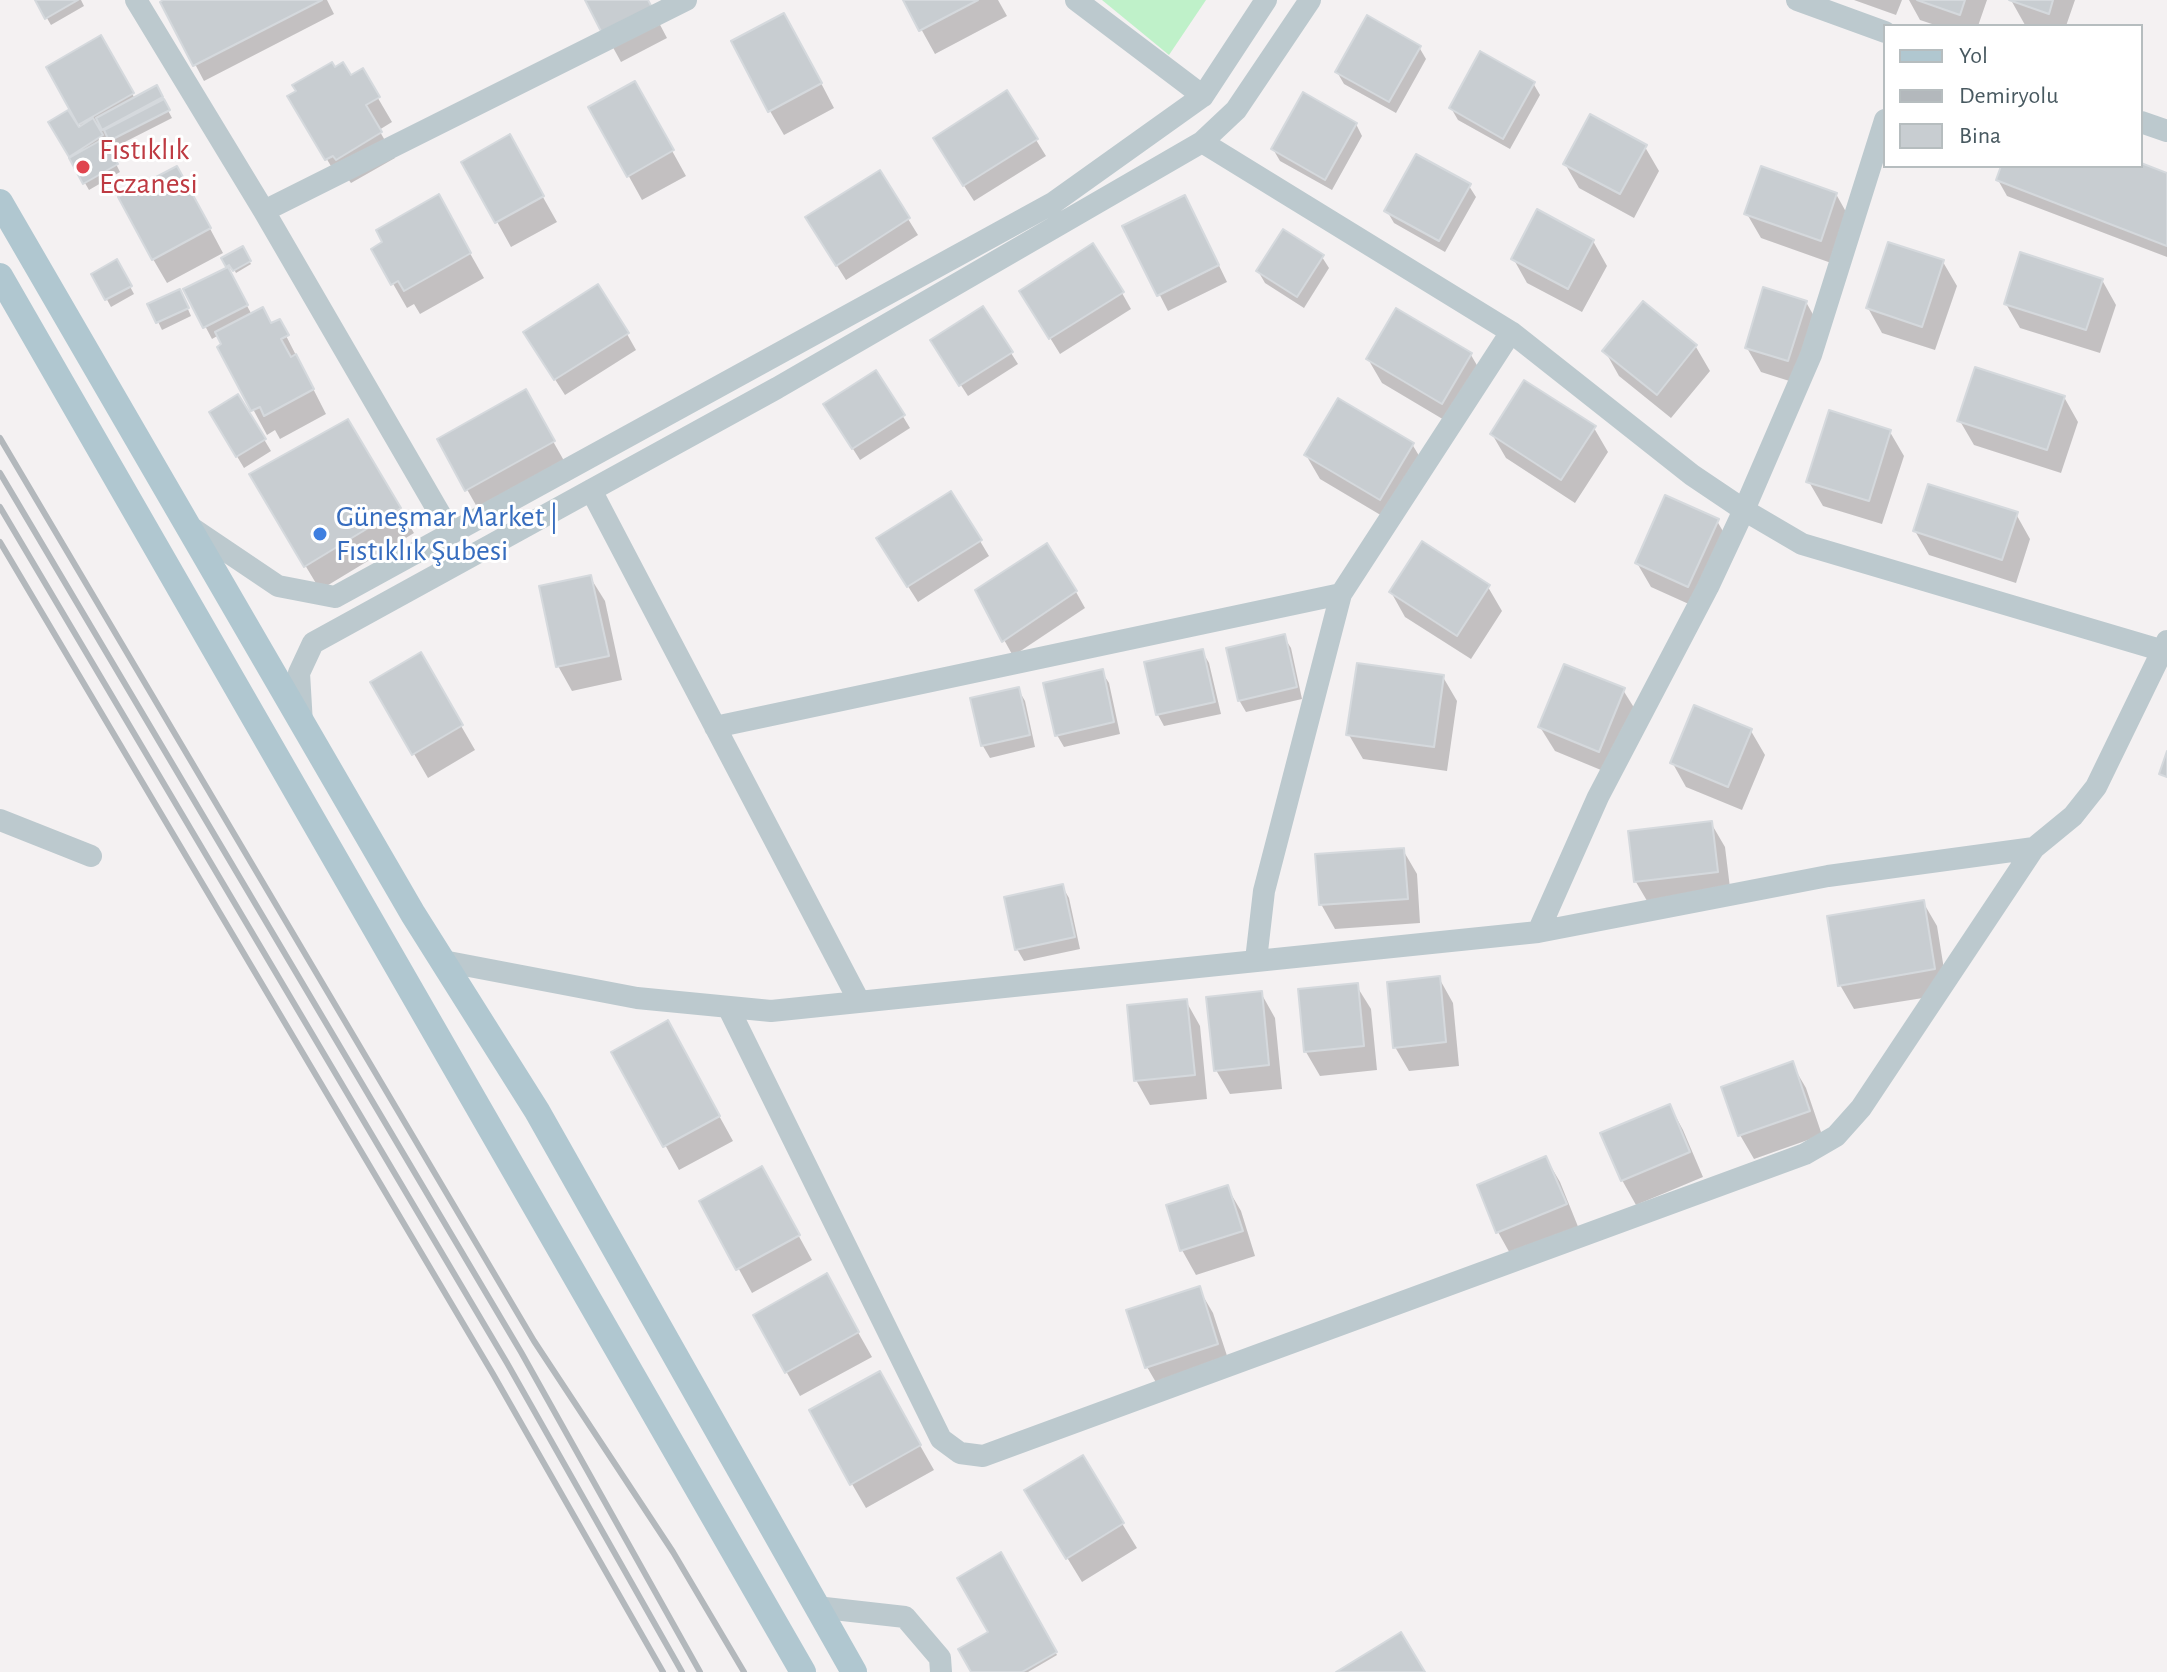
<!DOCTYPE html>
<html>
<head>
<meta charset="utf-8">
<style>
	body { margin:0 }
	#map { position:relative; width:2167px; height:1672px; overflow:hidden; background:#f4f1f2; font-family:"Alegreya Sans",sans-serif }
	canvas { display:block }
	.legend { position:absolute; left:1883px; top:24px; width:260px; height:144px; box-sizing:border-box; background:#fff; border:2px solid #b6bdbf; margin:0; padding:10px 14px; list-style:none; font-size:24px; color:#485960 }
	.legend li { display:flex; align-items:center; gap:16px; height:40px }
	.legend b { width:40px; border:2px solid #b6bdbf }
</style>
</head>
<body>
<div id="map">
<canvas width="2167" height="1672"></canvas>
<ul class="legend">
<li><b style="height:10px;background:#b0c7d0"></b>Yol</li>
<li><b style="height:10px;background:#b3b8bc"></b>Demiryolu</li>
<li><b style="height:22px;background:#c8cdd1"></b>Bina</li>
</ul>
</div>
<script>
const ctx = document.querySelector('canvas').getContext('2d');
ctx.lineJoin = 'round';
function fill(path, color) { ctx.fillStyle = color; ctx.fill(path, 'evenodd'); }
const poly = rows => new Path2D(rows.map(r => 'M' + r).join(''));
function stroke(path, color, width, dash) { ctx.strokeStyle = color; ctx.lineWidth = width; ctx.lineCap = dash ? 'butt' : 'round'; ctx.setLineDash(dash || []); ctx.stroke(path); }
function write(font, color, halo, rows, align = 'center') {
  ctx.font = font + ' "Alegreya Sans",sans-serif'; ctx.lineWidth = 6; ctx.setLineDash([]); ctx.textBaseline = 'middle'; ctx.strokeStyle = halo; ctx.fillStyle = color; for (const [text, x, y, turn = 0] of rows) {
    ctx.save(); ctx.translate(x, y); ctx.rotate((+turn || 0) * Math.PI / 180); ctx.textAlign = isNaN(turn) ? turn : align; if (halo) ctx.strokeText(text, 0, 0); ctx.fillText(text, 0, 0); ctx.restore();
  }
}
const green = poly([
	[1102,0,1206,0,1169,55]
]);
const shadow = poly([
	[81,0,84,6,51,25,37,1],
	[167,0,327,0,334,14,204,81,162,2],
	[587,0,647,0,667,38,621,62],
	[905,0,998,0,1007,16,935,54],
	[1854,0,1902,0,1896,15],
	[1909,0,1987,0,1978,26,1938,26,1920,20],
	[2011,0,2075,0,2066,26,2025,25],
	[101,38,135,99,156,88,172,118,115,147,110,139,105,142,120,172,89,190,50,123,78,130,82,128,48,68],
	[798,39,834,108,784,135,770,111],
	[1419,47,1426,59,1396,113,1344,84,1337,72],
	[334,69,351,78,362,71,392,122,379,130,395,158,351,183,348,179,341,183,290,97],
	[1533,83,1540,95,1510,149,1458,120,1451,108],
	[635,84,686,176,642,200,591,108],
	[1007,93,1046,156,974,201,944,155],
	[1356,124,1362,136,1332,190,1280,161,1273,149],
	[509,137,557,222,511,247,464,162],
	[1645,147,1659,171,1634,218,1579,188,1565,164],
	[2141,165,2167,175,2167,257,2007,196,1998,180,2003,166],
	[879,172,918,235,846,280,817,234],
	[1469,186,1476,197,1445,252,1394,223,1387,211],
	[191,193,223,253,167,283,153,259],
	[1836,194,1850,219,1834,264,1761,238,1747,214],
	[438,197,484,278,420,314,414,304,407,308,373,249],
	[1194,214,1227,282,1168,311,1125,227],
	[1593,241,1607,266,1582,312,1527,283,1513,258],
	[242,249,251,264,236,273,233,267,229,269,224,259],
	[1322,257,1329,268,1304,308,1265,283,1258,271],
	[117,262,134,294,111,307,93,274],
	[1943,262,1957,286,1935,350,1882,333,1868,308],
	[2102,280,2116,305,2100,353,2020,328,2006,304],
	[234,282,252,315,271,326,279,322,326,414,280,439,275,430,267,435,220,348,224,345,219,335,212,339,186,290],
	[1122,293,1131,309,1060,354,1031,307],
	[183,298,191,316,162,330,150,305],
	[1806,302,1820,327,1802,385,1761,372,1747,348],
	[1643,304,1696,347,1710,371,1671,418,1619,376,1605,351],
	[627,334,636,350,565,395,535,348],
	[940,353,1011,353,1018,364,968,396],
	[1471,355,1485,379,1456,427,1382,383,1368,359],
	[876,372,910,428,860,460,832,416],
	[525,392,567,466,481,514,439,440],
	[238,396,271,451,244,468,211,413],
	[2064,397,2078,422,2061,473,1974,445,1960,421],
	[348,422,414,533,320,590,251,475],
	[1594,428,1608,452,1575,503,1506,458,1492,434],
	[1890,432,1904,456,1882,524,1823,506,1809,482],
	[1412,444,1427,469,1394,523,1320,479,1306,455],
	[2016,514,2030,539,2016,583,1929,555,1915,531],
	[1717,521,1731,545,1702,610,1651,587,1637,563],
	[980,541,989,556,918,602,888,555],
	[590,577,605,601,622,680,572,691,558,666],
	[1488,587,1502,611,1471,659,1405,617,1391,592],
	[977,591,1076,592,1085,608,1013,656],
	[1284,637,1291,648,1302,699,1246,712,1239,700],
	[1202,651,1209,663,1221,714,1164,726,1158,715,1146,664],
	[420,655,475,750,428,778,373,683],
	[1102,672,1109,683,1120,734,1064,747,1057,735],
	[1443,677,1457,701,1447,771,1363,759,1349,735],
	[1018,689,1025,701,1035,747,990,758,983,746,973,699],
	[1623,690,1638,714,1613,775,1555,751,1540,727],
	[1751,731,1765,755,1742,810,1686,787,1672,762],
	[1711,823,1725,847,1731,896,1650,906,1636,882],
	[1403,850,1417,874,1420,923,1335,929,1321,904],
	[1062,886,1069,898,1080,949,1024,961,1017,949],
	[1923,902,1937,926,1948,994,1854,1009,1840,985],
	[1439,978,1453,1003,1459,1066,1409,1071,1395,1047],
	[1356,985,1371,1009,1377,1070,1320,1076,1306,1052],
	[1261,993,1275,1018,1282,1089,1230,1094,1216,1070],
	[1186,1001,1200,1026,1207,1099,1150,1105,1136,1080],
	[681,1047,733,1141,679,1170,614,1053],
	[1792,1064,1806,1088,1822,1135,1754,1159,1740,1135],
	[1670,1106,1683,1130,1703,1177,1636,1205,1622,1180,1603,1134],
	[1546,1158,1560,1182,1579,1229,1512,1257,1498,1232,1479,1186],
	[1227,1187,1241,1211,1255,1256,1196,1275,1182,1250,1168,1206],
	[775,1193,812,1260,752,1293,702,1202],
	[826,1276,872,1357,800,1396,755,1316],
	[1199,1289,1213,1313,1231,1368,1161,1391,1147,1367],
	[893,1398,934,1470,866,1508,852,1484],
	[1082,1458,1137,1548,1082,1582,1041,1515],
	[1001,1555,1057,1655,1028,1672,973,1672,990,1633]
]);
const building = poly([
	[35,0,78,0,45,19,35,0],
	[163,0,322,0,193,66,160,2,163,0],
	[585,0,648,0,655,13,605,39,585,0],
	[903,0,978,0,919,31,903,0],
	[1917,0,1965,0,1960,15,1917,0],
	[2009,0,2053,0,2049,14,2009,0],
	[784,13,822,83,768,112,731,41,784,13],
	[1367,15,1421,46,1389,102,1335,72,1367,15],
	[101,35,134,93,78,125,46,67,101,35],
	[1480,51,1535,82,1503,139,1449,108,1480,51],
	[332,62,335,67,343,62,351,75,363,68,380,97,366,105,382,132,336,160,333,156,325,160,287,96,296,91,292,85,332,62],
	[635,81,674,150,627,177,588,107,635,81],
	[157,85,163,97,102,130,96,118,157,85],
	[1007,90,1038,139,963,186,933,138,1007,90],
	[1303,92,1357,123,1325,180,1271,149,1303,92],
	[164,99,170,110,109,141,104,130,164,99],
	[68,110,79,127,93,118,103,135,69,157,48,122,68,110],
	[1590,114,1647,145,1620,194,1563,164,1590,114],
	[510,134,544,196,495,223,461,162,510,134],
	[103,139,118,164,83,184,69,158,103,139],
	[1416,154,1471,184,1439,241,1384,211,1416,154],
	[2141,163,2167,173,2167,246,1996,180,2001,166,2141,166,2141,163],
	[177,166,211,228,152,260,118,197,177,166],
	[1761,166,1837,193,1821,241,1744,214,1761,166],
	[880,170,910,218,836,266,805,217,880,170],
	[439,194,471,253,404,291,398,281,391,285,371,249,382,242,376,230,439,194],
	[1185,195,1219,265,1157,296,1122,226,1185,195],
	[1537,209,1594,240,1568,289,1511,259,1537,209],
	[1283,229,1324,255,1297,297,1256,271,1283,229],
	[1888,242,1944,260,1922,327,1866,308,1888,242],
	[1093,243,1124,292,1049,339,1019,291,1093,243],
	[243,246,251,261,233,271,229,265,226,267,221,258,243,246],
	[2020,252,2103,279,2086,330,2004,304,2020,252],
	[117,259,132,286,105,300,91,274,117,259],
	[228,267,248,305,203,328,183,289,228,267],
	[598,284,629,333,554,380,523,332,598,284],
	[1763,287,1807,301,1788,361,1745,348,1763,287],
	[180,289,189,308,156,323,147,304,180,289],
	[1643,301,1697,345,1657,395,1602,351,1643,301],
	[983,306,1013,352,959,386,930,340,983,306],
	[263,307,271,323,280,319,289,335,281,339,291,357,296,354,314,389,264,416,260,407,251,411,217,347,221,344,215,332,263,307],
	[1396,308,1472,353,1442,404,1366,359,1396,308],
	[1975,367,2065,396,2047,450,1957,421,1975,367],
	[876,370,905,415,852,449,823,404,876,370],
	[1524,380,1596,426,1561,480,1490,434,1524,380],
	[526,389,555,441,465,491,437,439,526,389],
	[238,394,266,439,236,457,209,412,238,394],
	[1338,398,1414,443,1380,500,1304,455,1338,398],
	[1829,410,1891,430,1869,501,1806,482,1829,410],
	[348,419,401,508,304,567,249,474,348,419],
	[1928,484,2018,512,2002,560,1913,531,1928,484],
	[951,491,982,540,907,587,876,538,951,491],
	[1665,495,1719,519,1688,587,1635,563,1665,495],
	[1422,541,1490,585,1457,636,1389,592,1422,541],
	[1047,543,1077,591,1002,642,975,590,1047,543],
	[591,575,609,656,556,667,539,586,591,575],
	[1285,634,1297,687,1238,701,1226,648,1285,634],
	[1203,649,1215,702,1156,715,1144,662,1203,649],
	[421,652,463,725,412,755,370,682,421,652],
	[1357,663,1444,675,1434,747,1346,735,1357,663],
	[1564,664,1625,688,1599,752,1538,727,1564,664],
	[1103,669,1114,722,1055,736,1043,683,1103,669],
	[1019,687,1030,735,981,746,970,698,1019,687],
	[1694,705,1752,729,1728,787,1670,763,1694,705],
	[2167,751,2167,777,2159,774,2167,751],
	[1712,821,1718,872,1634,882,1628,831,1712,821],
	[1404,848,1408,899,1319,905,1315,854,1404,848],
	[1063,884,1075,937,1015,950,1004,897,1063,884],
	[1924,900,1935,969,1838,986,1827,916,1924,900],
	[1440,976,1446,1042,1393,1048,1387,982,1440,976],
	[1358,983,1364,1046,1304,1052,1298,989,1358,983],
	[1262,991,1269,1065,1214,1071,1206,997,1262,991],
	[1187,999,1195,1075,1134,1081,1127,1005,1187,999],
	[668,1020,720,1116,663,1147,611,1052,668,1020],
	[1793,1061,1810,1111,1738,1136,1721,1087,1793,1061],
	[1670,1104,1690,1152,1621,1181,1600,1133,1670,1104],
	[1546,1156,1567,1204,1496,1233,1477,1185,1546,1156],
	[762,1166,800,1235,736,1270,699,1201,762,1166],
	[1228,1185,1243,1231,1180,1251,1166,1205,1228,1185],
	[827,1273,859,1332,785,1373,753,1315,827,1273],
	[1200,1286,1218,1344,1145,1368,1126,1310,1200,1286],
	[880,1371,921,1445,850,1485,809,1410,880,1371],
	[1083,1455,1124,1523,1066,1559,1024,1490,1083,1455],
	[1001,1552,1057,1652,1022,1672,971,1672,958,1649,988,1632,957,1578,1001,1552],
	[1401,1632,1425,1672,1336,1672,1401,1632]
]);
const minor = poly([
	[136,0,264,211,451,533],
	[1076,0,1203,96],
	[1797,0,1885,32],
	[2141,122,2167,131],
	[1202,142,1511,332,1692,475,1744,510,1802,544,2167,652],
	[264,211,686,0],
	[591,490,859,1001],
	[189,526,278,586,335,597,1053,203,1203,96,1266,0],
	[302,724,299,673,313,643,777,388,1202,142,1236,110,1310,0],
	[715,727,1341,594,1511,332],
	[0,820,91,856],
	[1538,932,1598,797,1708,587,1744,510,1811,355,1885,120],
	[1256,960,1264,891,1341,594],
	[443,961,637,998,771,1011,1538,932,1828,876,2034,848,2073,816,2096,787,2167,641],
	[728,1007,941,1439,960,1453,983,1456,1805,1154,1836,1136,1861,1108,2034,848],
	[816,1607,905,1617,940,1658,941,1672]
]);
const major = poly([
	[0,202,413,914,537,1111,854,1672],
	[0,276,803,1672]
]);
const rail = poly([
	[0,438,534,1341,673,1552,744,1672],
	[0,473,521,1352,700,1672],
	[0,507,507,1363,682,1672],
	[0,542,493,1374,663,1672]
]);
const markers = [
	[83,167,8,"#e0444e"],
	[320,534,8,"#3f7fe0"]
];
const healthNames = [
	["Fıstıklık",99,150],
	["Eczanesi",99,184]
];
const shopNames = [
	["Güneşmar Market |",336,517],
	["Fıstıklık Şubesi",336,551]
];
fill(green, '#bff1c9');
fill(shadow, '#0003');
fill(building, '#c8cdd1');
stroke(building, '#d5d9dd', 2);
stroke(minor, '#bcc9ce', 22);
stroke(major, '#b0c7d0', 26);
stroke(rail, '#b3b8bc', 6);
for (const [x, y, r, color] of markers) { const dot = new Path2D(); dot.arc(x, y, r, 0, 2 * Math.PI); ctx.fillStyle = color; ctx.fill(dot); stroke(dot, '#fff', 3); }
write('30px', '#be3a42', '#fff', healthNames, 'left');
write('30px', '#366cbe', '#fff', shopNames, 'left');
</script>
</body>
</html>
